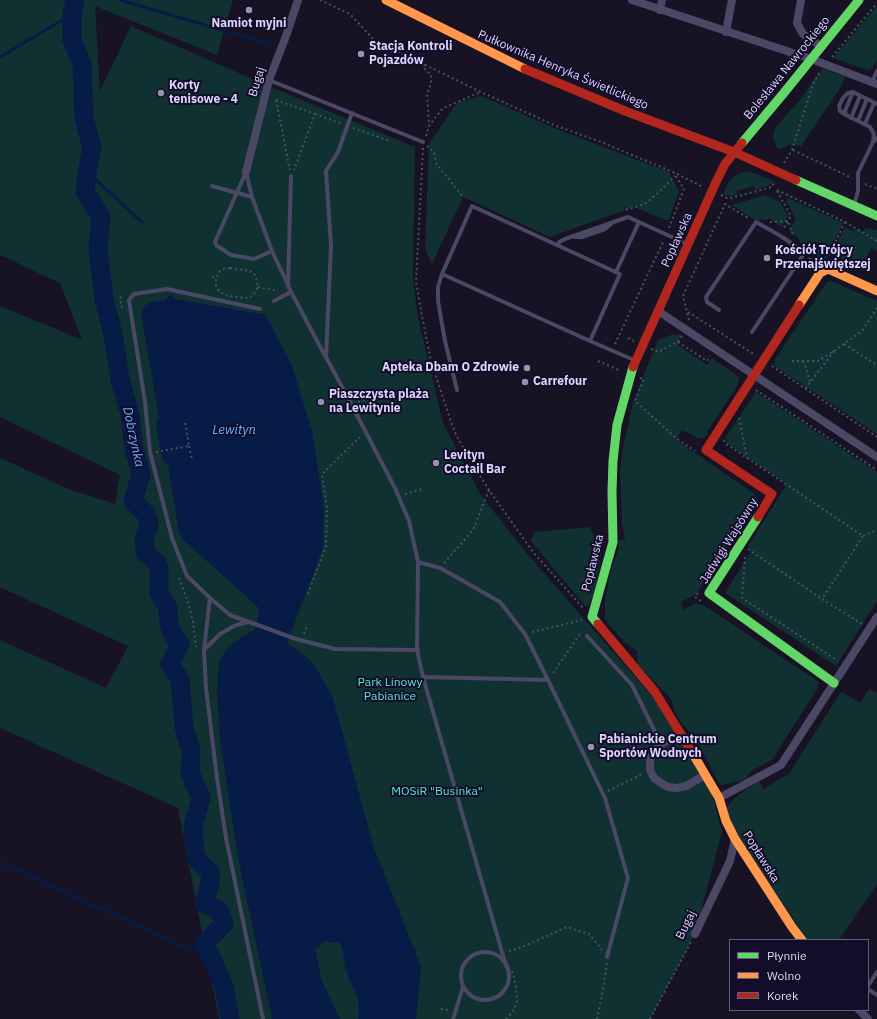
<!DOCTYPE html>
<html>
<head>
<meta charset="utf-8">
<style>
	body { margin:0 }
	#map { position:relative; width:877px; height:1019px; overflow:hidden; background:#171324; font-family:"IBM Plex Sans",sans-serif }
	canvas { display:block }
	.legend { position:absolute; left:729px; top:939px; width:140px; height:72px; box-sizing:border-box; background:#130d2a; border:1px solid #635d7f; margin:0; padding:5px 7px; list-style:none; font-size:12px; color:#dcd6ff }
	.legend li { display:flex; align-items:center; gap:8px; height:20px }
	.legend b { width:20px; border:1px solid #635d7f }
</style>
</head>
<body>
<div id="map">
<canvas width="877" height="1019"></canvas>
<ul class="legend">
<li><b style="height:5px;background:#63d668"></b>Płynnie</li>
<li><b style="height:5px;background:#ff974d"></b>Wolno</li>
<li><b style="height:5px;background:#b3261e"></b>Korek</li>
</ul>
</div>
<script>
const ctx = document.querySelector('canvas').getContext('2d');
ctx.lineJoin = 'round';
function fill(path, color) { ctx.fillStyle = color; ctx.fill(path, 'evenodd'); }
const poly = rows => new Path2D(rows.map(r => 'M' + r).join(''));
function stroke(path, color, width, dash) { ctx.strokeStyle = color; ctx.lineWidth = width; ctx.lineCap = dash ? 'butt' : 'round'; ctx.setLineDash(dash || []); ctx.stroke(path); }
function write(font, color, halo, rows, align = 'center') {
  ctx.font = font + ' "IBM Plex Sans",sans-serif'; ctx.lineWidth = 4; ctx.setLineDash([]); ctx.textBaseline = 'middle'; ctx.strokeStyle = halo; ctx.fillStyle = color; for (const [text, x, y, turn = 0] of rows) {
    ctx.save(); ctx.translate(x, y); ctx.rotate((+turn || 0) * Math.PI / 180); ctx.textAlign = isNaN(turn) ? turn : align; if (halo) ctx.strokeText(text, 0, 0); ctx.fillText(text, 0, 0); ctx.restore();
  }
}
const green = poly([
	[0,0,233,0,217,55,95,6,100,91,131,26,266,85,415,147,413,279,418,318,443,423,480,494,528,555,652,696,710,786,722,832,695,934,650,1019,219,1019,178,808,0,728,0,640,106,688,128,646,0,587,0,458,68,489,115,504,120,475,0,417,0,306,82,340,60,283,0,255],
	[877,6,877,60,870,71,833,58],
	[823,69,845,77,840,88,801,146,789,145,780,149,776,146,773,138,775,128,805,94,812,82],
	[481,96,554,128,669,172,679,192,668,221,634,207,550,237,463,197,432,264,425,249,429,144,457,103],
	[749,171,774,181,768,186,755,190,754,186,736,191,737,195,731,196,723,194,729,181,737,174],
	[765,195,780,202,788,216,781,227,770,219,755,220,732,205],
	[788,198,843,223,825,261,805,251,798,238,789,231,796,219,786,201],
	[845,227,854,231,855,229,863,232,865,228,877,230,877,251,871,248,861,269,832,255],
	[831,281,877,301,877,434,775,366,774,361,827,282],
	[681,334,678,345,707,365,712,358,739,377,737,386,707,432,709,434,703,438,697,438,682,430,676,440,755,494,757,502,696,594,681,602,684,610,695,603,705,606,819,682,817,689,772,760,751,771,746,779,736,782,722,785,719,783,695,738,683,725,677,716,674,709,672,700,638,665,637,651,624,642,605,620,605,600,610,574,619,547,617,541,625,539,622,524,620,471,622,453,633,402,658,340,671,335],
	[756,392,877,472,877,601,836,666,725,593,751,551,748,546,787,484,727,443,726,437],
	[590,527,601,552,596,589,589,605,585,606,531,541,535,532],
	[869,689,876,693,877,692,877,884,839,940,808,940,739,840,727,811,727,807,733,800,740,794,751,786,759,781,763,789,789,774,840,693,844,693,860,703]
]);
const water = poly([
	[170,294,176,299,266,315,292,366,312,431,324,507,323,548,287,643,309,659,319,673,333,698,374,848,421,966,416,1019,358,1019,359,1018,358,999,345,969,343,951,340,943,325,941,315,950,322,981,340,1019,272,1019,238,857,220,740,217,691,219,661,229,646,243,636,255,630,259,614,257,606,182,539,179,533,168,465,162,460,156,424,159,418,141,313,145,306,151,302,165,300]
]);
const stream = poly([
	[120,0,269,44],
	[0,57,66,18,72,14],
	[87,172,142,222],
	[0,862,191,950,204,944]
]);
const river = poly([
	[75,0,72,14,72,40,82,64,84,118,92,148,87,172,85,191,101,217,98,248,104,300,113,334,120,379,130,415,134,449,141,474,133,501,146,514,149,524,144,541,145,553,156,562,159,568,159,593,168,608,169,623,172,633,180,644,170,664,180,680,184,728,191,750,190,773,201,798,193,827,195,854,199,862,211,873,210,884,204,903,219,910,224,924,204,944,214,963,224,986,230,1019]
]);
const path = poly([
	[320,0,350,14,374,40,481,92,554,125,601,142,673,172,703,187],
	[832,57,877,3],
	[424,64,423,67,431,75,431,84,427,94,429,125],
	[276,100,315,114,294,170],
	[276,100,290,170],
	[315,114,342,124],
	[353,128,390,141],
	[426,136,429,126,443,108,481,92],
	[427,146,434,152,436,163,463,197],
	[423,148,416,282,422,316,431,361,450,419,456,435,471,461,489,490,533,552,584,609],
	[793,150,852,178],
	[784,163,792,150,813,84,820,71],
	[865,184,877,189],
	[777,190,845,222,828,258],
	[777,191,791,216,783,229],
	[721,195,727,198,731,198,772,187,775,181],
	[626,210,645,204,659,192,675,176],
	[770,222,788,221,793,235],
	[845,222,877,241],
	[669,228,684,189,674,173],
	[809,258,815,262,816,260,821,260],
	[230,268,250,271,255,275,257,281,258,287,255,292,251,297,245,298,235,297,225,295,219,291,216,285,216,278,219,272,224,269,230,268],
	[212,277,216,278],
	[258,287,278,291],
	[122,308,120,298,123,296],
	[688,312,755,355],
	[689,320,683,296,725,204,750,219],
	[628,338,634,341],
	[678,342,707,361,710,356],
	[615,344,664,240],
	[844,344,877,365],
	[651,349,658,352,678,342,682,336],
	[834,351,862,331,877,308],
	[598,361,621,371],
	[792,361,818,361,834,351,805,389],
	[803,361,805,365,810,382],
	[772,366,877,437],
	[640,378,644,379,635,401,677,439,695,451],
	[756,390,877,470],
	[358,402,367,399],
	[739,418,747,458],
	[724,440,725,443,747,458,863,536,877,530],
	[189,446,192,459],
	[156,452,189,446,185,422],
	[405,494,422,489],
	[748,549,822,599],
	[745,557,742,598,838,661],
	[444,563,473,530,489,490],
	[179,578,188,602,193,622,196,647],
	[698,593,695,597,701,601],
	[308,594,326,546,327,508,322,474,360,437],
	[862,624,822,599,863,536],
	[532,632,582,620],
	[304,634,307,626],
	[553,673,580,634],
	[608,791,642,774],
	[509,951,522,947,567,927,589,934,602,950],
	[441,1009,448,1010],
	[506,1019,514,1010,517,1000,516,986,512,970],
	[597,1019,603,990,607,963],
	[650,1019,692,940]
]);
const lane = poly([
	[269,80,423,142],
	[872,82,877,71],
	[352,113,338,152,326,171,331,246,326,357,348,398,395,488,409,521,418,562,417,650,423,677,506,966],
	[846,115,840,111,839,106,843,98,848,93,853,92],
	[851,118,860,96],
	[858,121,867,99],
	[865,124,874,103],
	[873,142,874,134,870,127,846,115,845,111,853,92,877,104],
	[246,172,252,197,272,251,254,259,231,255,216,245,215,242,246,172],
	[291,176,288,286,325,356],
	[212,186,252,197],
	[854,205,858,191,858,173,873,142,877,138],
	[575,237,582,237,605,229,611,224],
	[558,245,559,242,565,239,628,217,639,222],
	[272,251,288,285],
	[616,272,639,222,687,244],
	[442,274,438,287,438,301,445,341,457,390],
	[274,301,291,292],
	[260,309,167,289,134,294,129,300,145,402,150,452,172,538,187,576,210,598,204,650,206,688,217,778,226,838,263,1019],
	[719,310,707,302,706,297,756,222,779,235,805,252,752,332],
	[590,341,620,274,472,206,442,274,590,341,634,360],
	[418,562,422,563,440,568,458,578,500,602,525,634,548,680,605,798,628,878,607,957],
	[210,598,230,615,296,639,335,649,418,650],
	[587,636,632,685,661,744],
	[204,650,220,634,234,626,247,622],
	[423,677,548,680],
	'461 976a24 24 0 1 1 48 0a24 24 0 1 1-48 0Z',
	[868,986,877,972],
	[868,989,877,995],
	[453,1019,463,987]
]);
const street = poly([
	[632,0,811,59,877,84],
	[801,0,797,23,803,34,821,46],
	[660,10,662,0],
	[726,32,732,0],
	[246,172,269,80,286,36,298,0],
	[658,311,877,457],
	[680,734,661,744,653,752,650,761,650,770,654,778,661,783,668,787,676,788,686,786,705,775],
	[719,798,781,765,877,617],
	[695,934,730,861,735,839],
	[859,1010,868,1019]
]);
const fast = poly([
	[742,143,783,94,859,0],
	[796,180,877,216],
	[758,517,709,593,834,683],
	[598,624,592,617,613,542,612,492,613,461,617,425,633,367]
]);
const slow = poly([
	[386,0,525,69],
	[799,305,820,273,828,269,877,291],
	[693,754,719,798,726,821,735,839,792,927,802,940]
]);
const jam = poly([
	[525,69,625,111,734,152,796,180],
	[633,367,716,182,725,164,742,143],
	[758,517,772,494,706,450,799,305],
	[598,624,655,692,693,754]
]);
const markers = [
	[249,10,4,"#9792b2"],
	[361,54,4,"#9792b2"],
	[161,93,4,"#9792b2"],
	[767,258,4,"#9792b2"],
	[527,368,4,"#9792b2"],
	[525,382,4,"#9792b2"],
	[321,402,4,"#9792b2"],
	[436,463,4,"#9792b2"],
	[591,747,4,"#9792b2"]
];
const poiNames = [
	["Namiot myjni",249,24,"center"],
	["Stacja Kontroli",369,47],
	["Pojazdów",369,61],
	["Korty",169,86],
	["tenisowe - 4",169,100],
	["Kościół Trójcy",775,251],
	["Przenajświętszej",775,265],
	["Apteka Dbam O Zdrowie",519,368,"right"],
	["Carrefour",533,382],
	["Piaszczysta plaża",329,395],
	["na Lewitynie",329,409],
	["Levityn",444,456],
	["Coctail Bar",444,470],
	["Pabianickie Centrum",599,740],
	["Sportów Wodnych",599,754]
];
const streetNames = [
	["Bolesława Nawrockiego",787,68,-51],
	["Pułkownika Henryka Świetlickiego",563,70,23],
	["Bugaj",257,82,-73],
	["Popławska",677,240,-66],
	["Jadwigi Wajsówny",729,541,-58],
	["Popławska",593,563,-76],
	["Popławska",761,857,58],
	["Bugaj",686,925,-64]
];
const parkNames = [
	["Park Linowy",390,683],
	["Pabianice",390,697],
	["MOSiR \"Businka\"",437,792]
];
const waterNames = [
	["Lewityn",234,430],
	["Dobrzynka",133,437,78]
];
fill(green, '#113032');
fill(water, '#071b47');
stroke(stream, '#071b47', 3);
stroke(river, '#071b47', 19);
stroke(path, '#455365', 2, [2, 3]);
stroke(lane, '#4a4865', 4);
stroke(street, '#4a4865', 8);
stroke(fast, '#63d668', 9);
stroke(slow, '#ff974d', 9);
stroke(jam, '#b3261e', 9);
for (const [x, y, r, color] of markers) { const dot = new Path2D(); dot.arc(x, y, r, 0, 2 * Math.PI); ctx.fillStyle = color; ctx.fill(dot); stroke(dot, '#130d2a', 1.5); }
write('bold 12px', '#dcd6ff', '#130d2a', poiNames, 'left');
write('12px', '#dcd6ff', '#130d2a', streetNames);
write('12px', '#55eccb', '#130d2a', parkNames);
write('italic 13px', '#64b3ff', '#130d2a', waterNames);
</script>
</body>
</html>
